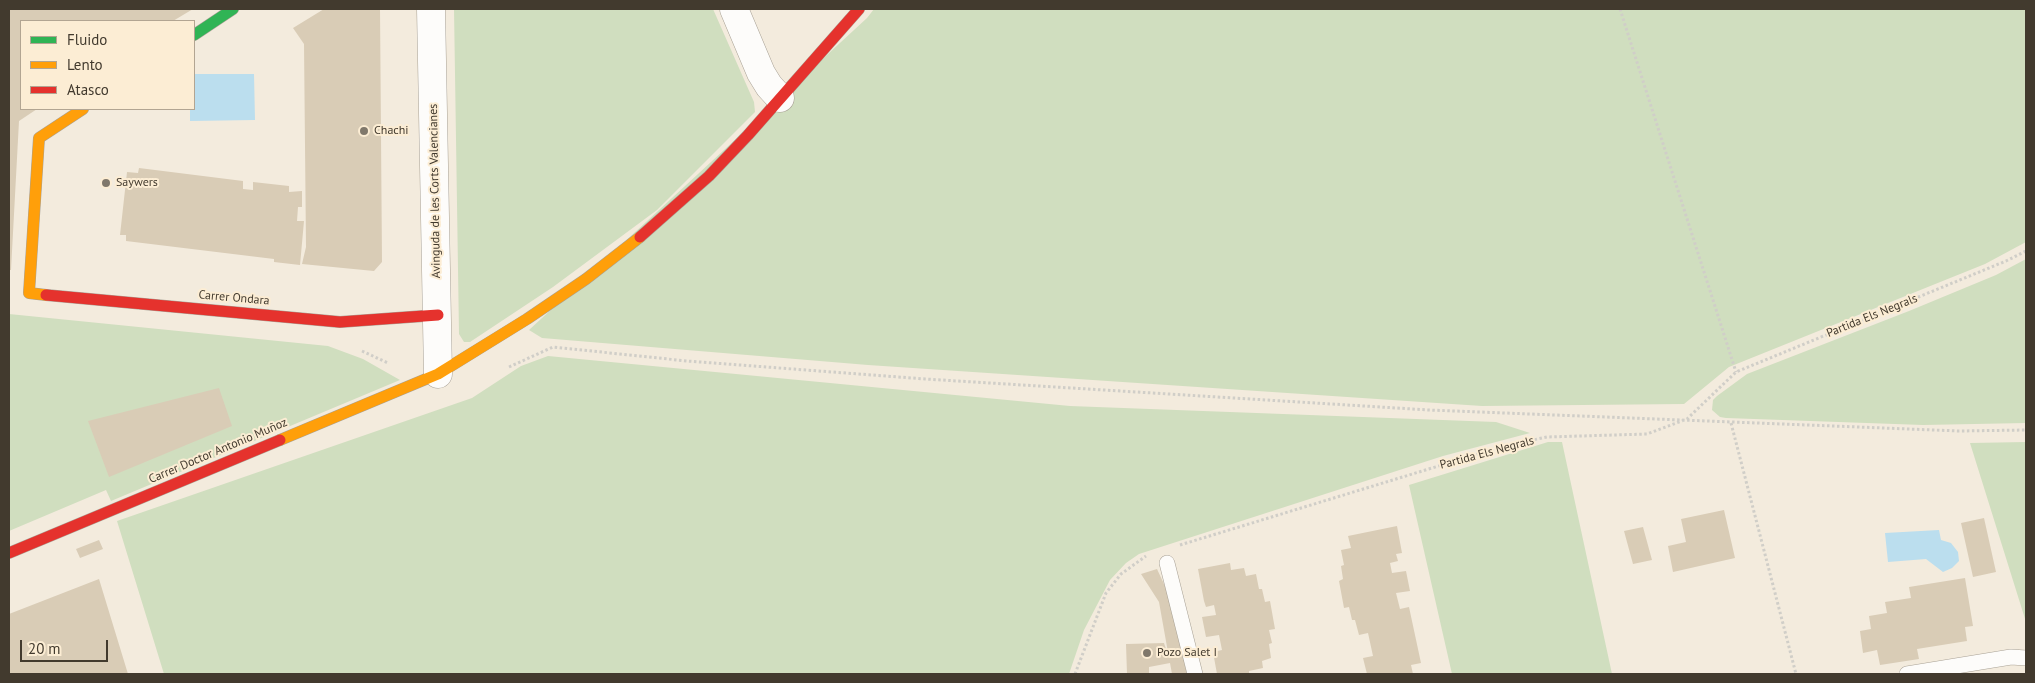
<!DOCTYPE html>
<html>
<head>
<meta charset="utf-8">
<style>
	body { margin:0 }
	#map { position:relative; width:2035px; height:683px; overflow:hidden; background:#f3ebdd; font-family:"PT Sans",sans-serif }
	canvas { display:block }
	.frame { position:absolute; inset:0; border:10px solid #423a2e; pointer-events:none }
	.legend { position:absolute; left:20px; top:20px; width:175px; height:90px; box-sizing:border-box; background:#fcedd4; border:1px solid #b2a592; margin:0; padding:6px 9px; list-style:none; font-size:15px; color:#423a2e }
	.legend li { display:flex; align-items:center; gap:10px; height:25px }
	.legend b { width:25px; border:1px solid #b2a592 }
	.scale { position:absolute; left:20px; top:640px; width:88px; height:22px; box-sizing:border-box; border:2px solid #423a2e; border-top:0; padding-left:6px; font-size:15px; line-height:18px; white-space:nowrap; color:#423a2e; -webkit-text-stroke:4px #fcedd4; paint-order:stroke }
</style>
</head>
<body>
<div id="map">
<canvas width="2035" height="683"></canvas>
<div class="frame"></div>
<ul class="legend">
<li><b style="height:6px;background:#30b455"></b>Fluido</li>
<li><b style="height:6px;background:#ff9f0a"></b>Lento</li>
<li><b style="height:6px;background:#e5322d"></b>Atasco</li>
</ul>
<div class="scale">20 m</div>
</div>
<script>
const ctx = document.querySelector('canvas').getContext('2d');
ctx.lineJoin = 'round';
function fill(path, color) { ctx.fillStyle = color; ctx.fill(path, 'evenodd'); }
const poly = rows => new Path2D(rows.map(r => 'M' + r).join(''));
function stroke(path, color, width, dash) { ctx.strokeStyle = color; ctx.lineWidth = width; ctx.lineCap = dash ? 'butt' : 'round'; ctx.setLineDash(dash || []); ctx.stroke(path); }
function write(font, color, halo, rows, align = 'center') {
  ctx.font = font + ' "PT Sans",sans-serif'; ctx.lineWidth = 4; ctx.setLineDash([]); ctx.textBaseline = 'middle'; ctx.strokeStyle = halo; ctx.fillStyle = color; for (const [text, x, y, turn = 0] of rows) {
    ctx.save(); ctx.translate(x, y); ctx.rotate((+turn || 0) * Math.PI / 180); ctx.textAlign = isNaN(turn) ? turn : align; if (halo) ctx.strokeText(text, 0, 0); ctx.fillText(text, 0, 0); ctx.restore();
  }
}
const green = poly([
	[454,9,713,9,754,102,755,112,657,210,553,287,470,342,464,342,459,334],
	[874,9,2026,9,2026,242,1985,264,1729,367,1684,404,1482,406,868,365,542,338,529,330,867,18],
	[2026,259,2026,423,1923,425,1726,418,1720,417,1712,410,1713,400,1717,396,1747,374,1909,311,1996,275],
	[9,314,328,346,363,359,400,380,111,501,106,490,9,531],
	[548,356,1070,406,1496,422,1530,433,1443,456,1139,554,1126,563,1110,580,1084,630,1069,674,164,674,117,521,472,398,521,366],
	[1548,442,1562,442,1612,674,1452,674,1409,485],
	[2026,442,2026,622,1970,443]
]);
const water = poly([
	[194,74,254,74,255,120,190,121,190,109,194,109],
	[1939,530,1941,540,1951,543,1958,552,1959,561,1952,568,1943,572,1926,559,1888,562,1885,533]
]);
const building = poly([
	[9,9,193,9,173,21,21,21,21,109,37,109,19,121,11,270,9,270],
	[324,9,380,9,382,262,374,271,302,264,306,247,304,44,293,28],
	[139,168,243,181,243,189,253,190,253,182,289,186,289,192,302,191,302,207,298,207,297,221,304,221,300,265,274,262,274,259,126,241,126,235,120,235,127,172,138,173],
	[219,388,232,426,109,477,88,421],
	[1724,510,1735,558,1673,572,1668,546,1686,542,1681,519],
	[1984,518,1996,572,1973,577,1961,523],
	[1397,526,1402,553,1396,554,1398,561,1390,563,1392,573,1406,571,1410,591,1396,593,1400,609,1409,607,1421,663,1411,665,1413,674,1367,674,1363,658,1373,656,1368,633,1359,635,1355,620,1352,620,1349,607,1344,608,1339,581,1343,579,1341,566,1344,565,1341,550,1351,548,1348,536],
	[1643,527,1652,560,1633,564,1624,531],
	[99,540,103,549,80,558,76,549],
	[1230,563,1231,570,1244,568,1246,576,1256,574,1259,589,1262,589,1265,602,1270,601,1275,629,1269,630,1272,643,1269,644,1271,658,1262,661,1263,668,1249,671,1249,674,1217,674,1213,652,1222,650,1219,635,1206,637,1202,617,1216,615,1214,605,1206,607,1204,601,1198,569],
	[1157,569,1170,597,1187,674,1172,674,1170,663,1149,667,1149,674,1127,674,1126,644,1164,643,1169,658,1159,602,1141,574],
	[1965,578,1973,626,1965,627,1967,641,1917,649,1919,659,1880,665,1877,650,1863,653,1860,631,1871,629,1869,616,1887,613,1885,602,1911,598,1909,587],
	[99,579,128,674,9,674,9,614]
]);
const path = poly([
	[1620,9,1736,372],
	[362,351,388,363],
	[509,367,553,347,687,361,925,379,1429,410,1959,431,2026,430],
	[1731,423,1796,674],
	[1180,545,1504,446,1547,437,1647,434,1687,419,1736,372,2006,261,2026,251],
	[1075,674,1106,593,1121,574,1146,556]
]);
const lane = poly([
	[1167,563,1195,674],
	[1907,674,2011,657,2026,658]
]);
const street = poly([
	[431,9,438,374],
	[734,9,761,73,769,86,780,98]
]);
const fast = poly([
	[194,35,233,9]
]);
const slow = poly([
	[46,295,29,293,39,138,83,109],
	[280,440,438,374,527,319,586,279,640,237]
]);
const jam = poly([
	[640,237,709,176,748,135,859,9],
	[46,295,340,322,438,315],
	[9,553,280,440]
]);
const markers = [
	[364,131,5,"#80786b"],
	[106,183,5,"#80786b"],
	[1147,653,5,"#80786b"]
];
const poiNames = [
	["Chachi",374,131],
	["Saywers",116,183],
	["Pozo Salet I",1157,653]
];
const streetNames = [
	["Avinguda de les Corts Valencianes",435,191,-91],
	["Carrer Ondara",234,298,5],
	["Partida Els Negrals",1872,316,-22],
	["Carrer Doctor Antonio Muñoz",218,451,-23],
	["Partida Els Negrals",1487,453,-15]
];
fill(green, '#d0debf');
fill(water, '#bbdeee');
fill(building, '#d9ccb6');
stroke(lane, '#a8a195', 16);
stroke(street, '#a8a195', 29);
stroke(fast, '#a8a195', 12);
stroke(slow, '#a8a195', 12);
stroke(jam, '#a8a195', 12);
stroke(path, '#d0cec8', 3, [2.5, 2.5]);
stroke(lane, '#fdfcfa', 15);
stroke(street, '#fdfcfa', 28);
stroke(fast, '#30b455', 11);
stroke(slow, '#ff9f0a', 11);
stroke(jam, '#e5322d', 11);
for (const [x, y, r, color] of markers) { const dot = new Path2D(); dot.arc(x, y, r, 0, 2 * Math.PI); ctx.fillStyle = color; ctx.fill(dot); stroke(dot, '#fcedd4', 2); }
write('12px', '#423a2e', '#fcedd4', poiNames, 'left');
write('12px', '#423a2e', '#fcedd4', streetNames);
</script>
</body>
</html>
